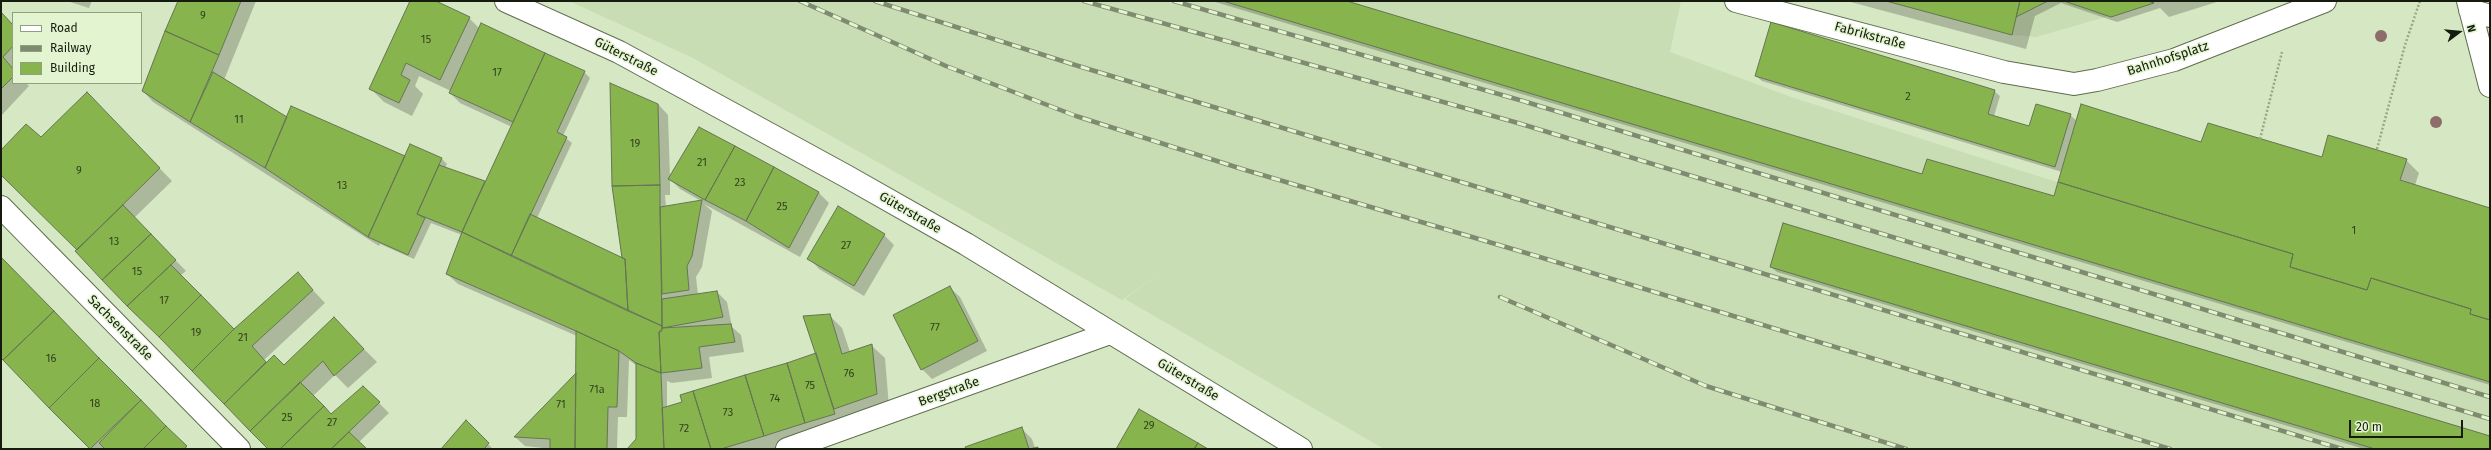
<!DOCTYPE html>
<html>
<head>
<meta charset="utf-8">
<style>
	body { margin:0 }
	#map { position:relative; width:2491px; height:450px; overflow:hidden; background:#d6e7c3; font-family:"Fira Sans",sans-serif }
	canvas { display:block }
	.frame { position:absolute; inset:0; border:2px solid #151b0e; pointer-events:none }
	.legend { position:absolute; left:12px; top:12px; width:130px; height:72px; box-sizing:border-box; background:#e3f5d0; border:1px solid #919e82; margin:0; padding:5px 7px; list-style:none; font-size:12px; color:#151b0e }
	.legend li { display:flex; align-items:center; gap:8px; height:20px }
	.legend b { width:20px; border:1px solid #919e82 }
	.north { position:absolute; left:2439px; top:12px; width:40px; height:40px; -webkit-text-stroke:3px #e3f5d0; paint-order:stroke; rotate:74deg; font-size:11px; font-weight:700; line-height:16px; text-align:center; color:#151b0e }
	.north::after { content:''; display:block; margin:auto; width:14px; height:18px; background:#151b0e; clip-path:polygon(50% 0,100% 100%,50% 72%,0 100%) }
	.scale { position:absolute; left:2349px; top:420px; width:114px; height:18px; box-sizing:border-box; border:2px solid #151b0e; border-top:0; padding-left:5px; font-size:12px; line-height:14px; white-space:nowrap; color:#151b0e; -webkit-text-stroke:3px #e3f5d0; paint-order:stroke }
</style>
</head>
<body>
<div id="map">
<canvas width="2491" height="450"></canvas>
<div class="frame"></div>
<ul class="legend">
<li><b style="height:5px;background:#fff"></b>Road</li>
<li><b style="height:5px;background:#7f8b71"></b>Railway</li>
<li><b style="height:11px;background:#87b44c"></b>Building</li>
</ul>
<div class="north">N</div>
<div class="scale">20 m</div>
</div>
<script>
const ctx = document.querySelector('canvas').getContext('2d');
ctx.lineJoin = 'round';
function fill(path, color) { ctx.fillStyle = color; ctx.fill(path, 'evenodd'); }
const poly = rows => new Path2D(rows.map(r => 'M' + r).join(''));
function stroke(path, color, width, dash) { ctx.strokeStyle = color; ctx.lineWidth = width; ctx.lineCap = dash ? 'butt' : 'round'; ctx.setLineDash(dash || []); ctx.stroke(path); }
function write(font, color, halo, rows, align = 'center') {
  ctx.font = font + ' "Fira Sans",sans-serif'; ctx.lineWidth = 3; ctx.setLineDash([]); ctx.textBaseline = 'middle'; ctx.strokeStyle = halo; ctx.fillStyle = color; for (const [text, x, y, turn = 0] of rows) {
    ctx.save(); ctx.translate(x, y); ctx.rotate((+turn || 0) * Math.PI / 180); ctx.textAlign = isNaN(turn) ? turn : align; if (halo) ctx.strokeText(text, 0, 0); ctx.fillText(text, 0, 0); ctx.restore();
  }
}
const built = poly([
	[569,1,1681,1,1670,52,1791,97,2031,174,2293,254,2490,320,2490,449,1384,449,1125,299,1161,272,1122,300,693,58],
	[1886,1,2153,1,2154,3,2036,37,2012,35]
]);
const shadow = poly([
	[67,1,92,1,89,8],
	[179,1,256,1,224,80,287,118,405,158,441,158,447,164,445,168,486,182,512,127,460,103,450,93,451,91,419,76,415,86,423,94,412,116,384,102,371,89,412,1,434,1,469,18,479,28,481,24,584,72,590,78,563,136,572,143,537,218,623,259,658,104,668,115,670,178,699,128,819,193,829,203,800,257,704,204,712,211,702,267,696,277,698,295,717,292,727,302,732,327,741,335,744,352,709,357,712,378,672,383,667,381,667,408,817,354,829,315,842,328,850,352,872,346,885,358,889,407,847,426,774,449,628,449,637,439,637,366,629,360,627,417,618,417,617,449,551,449,525,446,515,437,577,373,577,336,458,284,447,274,462,235,431,223,414,259,380,244,379,246,153,102,143,91],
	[670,179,680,189,701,201,666,207,665,195,670,195],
	[1212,1,1343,1,1922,175,2055,197,2062,172,1762,81,1756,76,1994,91,2000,96,1994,116,2030,127,2070,115,2077,121,2202,144,2323,158,2406,160,2419,173,2415,185,2490,209,2490,385],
	[1847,1,2220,1,2169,17,2160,8,2117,22,2061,3,2035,16,2026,49],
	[1,12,13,25,13,83,26,83,29,86,1,116],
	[100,107,172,181,134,218,186,271,181,275,234,331,298,274,325,303,264,360,267,363,284,366,346,331,377,362,348,388,335,375,313,396,331,416,379,403,389,413,358,443,364,449,270,449,76,251,78,250,1,174,1,152,41,138],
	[884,235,894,245,864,296,819,269,809,258],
	[1,258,111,371,188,449,91,449,50,408,1,357],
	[1771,267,2490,437,2490,449,2364,449,1777,272],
	[949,287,960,297,987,351,932,379,922,369],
	[466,422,493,449,441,449],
	[1021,428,1032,439,1035,448,1039,449,961,449]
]);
const building = poly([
	[178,1,241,1,219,55,165,31,178,1],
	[410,1,436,1,470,17,440,80,406,63,401,75,410,80,399,103,369,89,410,1],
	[1223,1,1347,1,1922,174,1927,159,2054,196,2058,182,2293,254,2290,267,2367,290,2371,278,2471,309,2470,314,2490,320,2490,382,1223,1],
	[1886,1,2020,1,2012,35,1886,1],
	[2020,1,2048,1,2016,17,2020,1],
	[2064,1,2148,1,2154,3,2111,17,2064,1],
	[1,12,13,25,13,46,3,57,13,69,13,77,1,89,1,12],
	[1771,22,1995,90,1988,114,2029,126,2036,104,2071,114,2055,167,1755,76,1771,22],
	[481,23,545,53,513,122,449,93,481,23],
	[165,31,219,55,190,122,142,91,165,31],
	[545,53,585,71,557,132,567,137,511,256,462,232,545,53],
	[213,72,287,117,265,168,190,122,213,72],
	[610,83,658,104,660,185,612,186,610,83],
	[87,92,160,168,77,250,1,175,1,150,26,124,41,137,87,92],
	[2081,104,2201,142,2208,123,2322,157,2328,135,2407,159,2400,180,2490,208,2490,320,2470,314,2471,309,2371,278,2367,290,2290,267,2293,254,2058,182,2081,104],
	[291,106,405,156,368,237,265,168,291,106],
	[699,127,735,146,705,200,668,179,699,127],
	[410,144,442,158,417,214,425,218,408,255,368,237,410,144],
	[735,146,774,167,746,221,705,200,735,146],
	[439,165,485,181,462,232,417,214,439,165],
	[774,167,819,192,789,248,746,221,774,167],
	[660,185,660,207,662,326,628,311,625,259,622,258,612,186,660,185],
	[702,200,692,256,687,266,689,290,662,294,660,207,702,200],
	[123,205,151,234,102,280,75,251,123,205],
	[838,206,885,234,854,286,807,259,838,206],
	[530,214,625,259,628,311,511,256,530,214],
	[1783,223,2490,436,2490,449,2375,449,1770,267,1783,223],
	[462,232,662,326,662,331,659,332,661,373,636,363,619,351,576,331,446,274,462,232],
	[151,234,176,260,127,306,102,280,151,234],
	[1,257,54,311,3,360,1,358,1,257],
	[171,265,201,295,159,337,127,306,171,265],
	[298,272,313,290,252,346,266,362,224,404,192,371,234,329,298,272],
	[950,286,978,341,921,370,893,315,950,286],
	[717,291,723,317,662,328,662,299,717,291],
	[201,295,234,329,192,371,159,337,201,295],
	[54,311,99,358,49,408,3,360,54,311],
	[830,314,842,354,872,344,877,394,834,409,803,316,830,314],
	[334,317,364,349,334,376,323,361,250,431,224,404,274,355,284,365,334,317],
	[731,324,735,342,699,347,702,368,661,373,659,332,662,328,731,324],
	[576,331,619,351,617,407,608,407,607,449,575,449,576,331],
	[816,353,835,414,805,423,787,363,816,353],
	[99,358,141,400,90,449,49,408,99,358],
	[636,363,661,373,664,449,627,449,636,439,636,363],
	[787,363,805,423,764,436,745,375,787,363],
	[576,373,575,449,550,449,550,439,514,437,576,373],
	[745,375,764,436,721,449,711,449,693,391,745,375],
	[300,382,324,406,280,449,268,449,250,431,300,382],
	[363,386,380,402,331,449,280,449,324,406,331,414,363,386],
	[693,391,711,449,664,449,662,408,682,402,680,395,693,391],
	[141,400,166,426,143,449,105,449,99,443,141,400],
	[1139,409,1198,443,1194,449,1116,449,1139,409],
	[466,420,489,443,484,449,441,449,466,420],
	[166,426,187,446,184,449,143,449,166,426],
	[1022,427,1029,449,1038,447,1038,449,966,449,965,447,1022,427],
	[349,432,367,449,331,449,349,432],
	[1198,443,1208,449,1194,449,1198,443]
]);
const path = poly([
	[2260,139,2282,52],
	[2377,149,2405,45,2420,1]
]);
const lane = poly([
	[2468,1,2490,86],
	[2470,10,2490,16]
]);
const street = poly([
	[506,1,619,52,846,176,966,244,1301,449],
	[1736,1,2004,72,2074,84,2097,80,2174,60,2325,1],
	[1,207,239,449],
	[787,449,1110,333]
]);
const rail = poly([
	[800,1,946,66,1076,116,1242,169,1543,258,2170,449],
	[875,1,1075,65,2342,449],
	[1084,1,1518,123,2490,419],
	[1174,1,1523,101,2490,397],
	[1500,297,1706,386,1906,449]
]);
const trees = [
	[2381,36],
	[2436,122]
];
const numberNames = [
	["9",203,16],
	["15",426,40],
	["17",497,73],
	["2",1908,97],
	["11",239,120],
	["19",635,144],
	["21",702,163],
	["9",79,171],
	["23",740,183],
	["13",342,186],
	["25",782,207],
	["1",2354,231],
	["13",114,242],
	["27",846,246],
	["15",137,272],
	["17",164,301],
	["77",935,328],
	["19",196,333],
	["21",243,338],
	["16",51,359],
	["76",849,374],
	["75",810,386],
	["71a",597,390],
	["74",775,399],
	["18",95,404],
	["71",561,405],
	["73",728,413],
	["25",287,418],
	["27",332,423],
	["29",1149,426],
	["72",684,429]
];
const streetNames = [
	["Fabrikstraße",1870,36,15],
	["Güterstraße",626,57,27],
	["Bahnhofsplatz",2168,59,-18],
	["Güterstraße",910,213,30],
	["Sachsenstraße",120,328,45],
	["Güterstraße",1188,380,31],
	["Bergstraße",949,392,-20]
];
fill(built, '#c8ddb3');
fill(shadow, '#0003');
fill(building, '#87b44c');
stroke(building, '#657554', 1);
stroke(lane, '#5e6d4d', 24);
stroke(street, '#5e6d4d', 24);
stroke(path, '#99a68a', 2.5, [2, 2]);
stroke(lane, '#fff', 22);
stroke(street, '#fff', 22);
stroke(rail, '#7f8b71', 4.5);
stroke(rail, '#e3f5d0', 3, [9]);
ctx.fillStyle = '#8d6d69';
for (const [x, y] of trees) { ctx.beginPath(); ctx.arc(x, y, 6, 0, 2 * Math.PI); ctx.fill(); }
write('11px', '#32411e', null, numberNames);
write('13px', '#151b0e', '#e3f5d0', streetNames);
</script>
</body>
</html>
